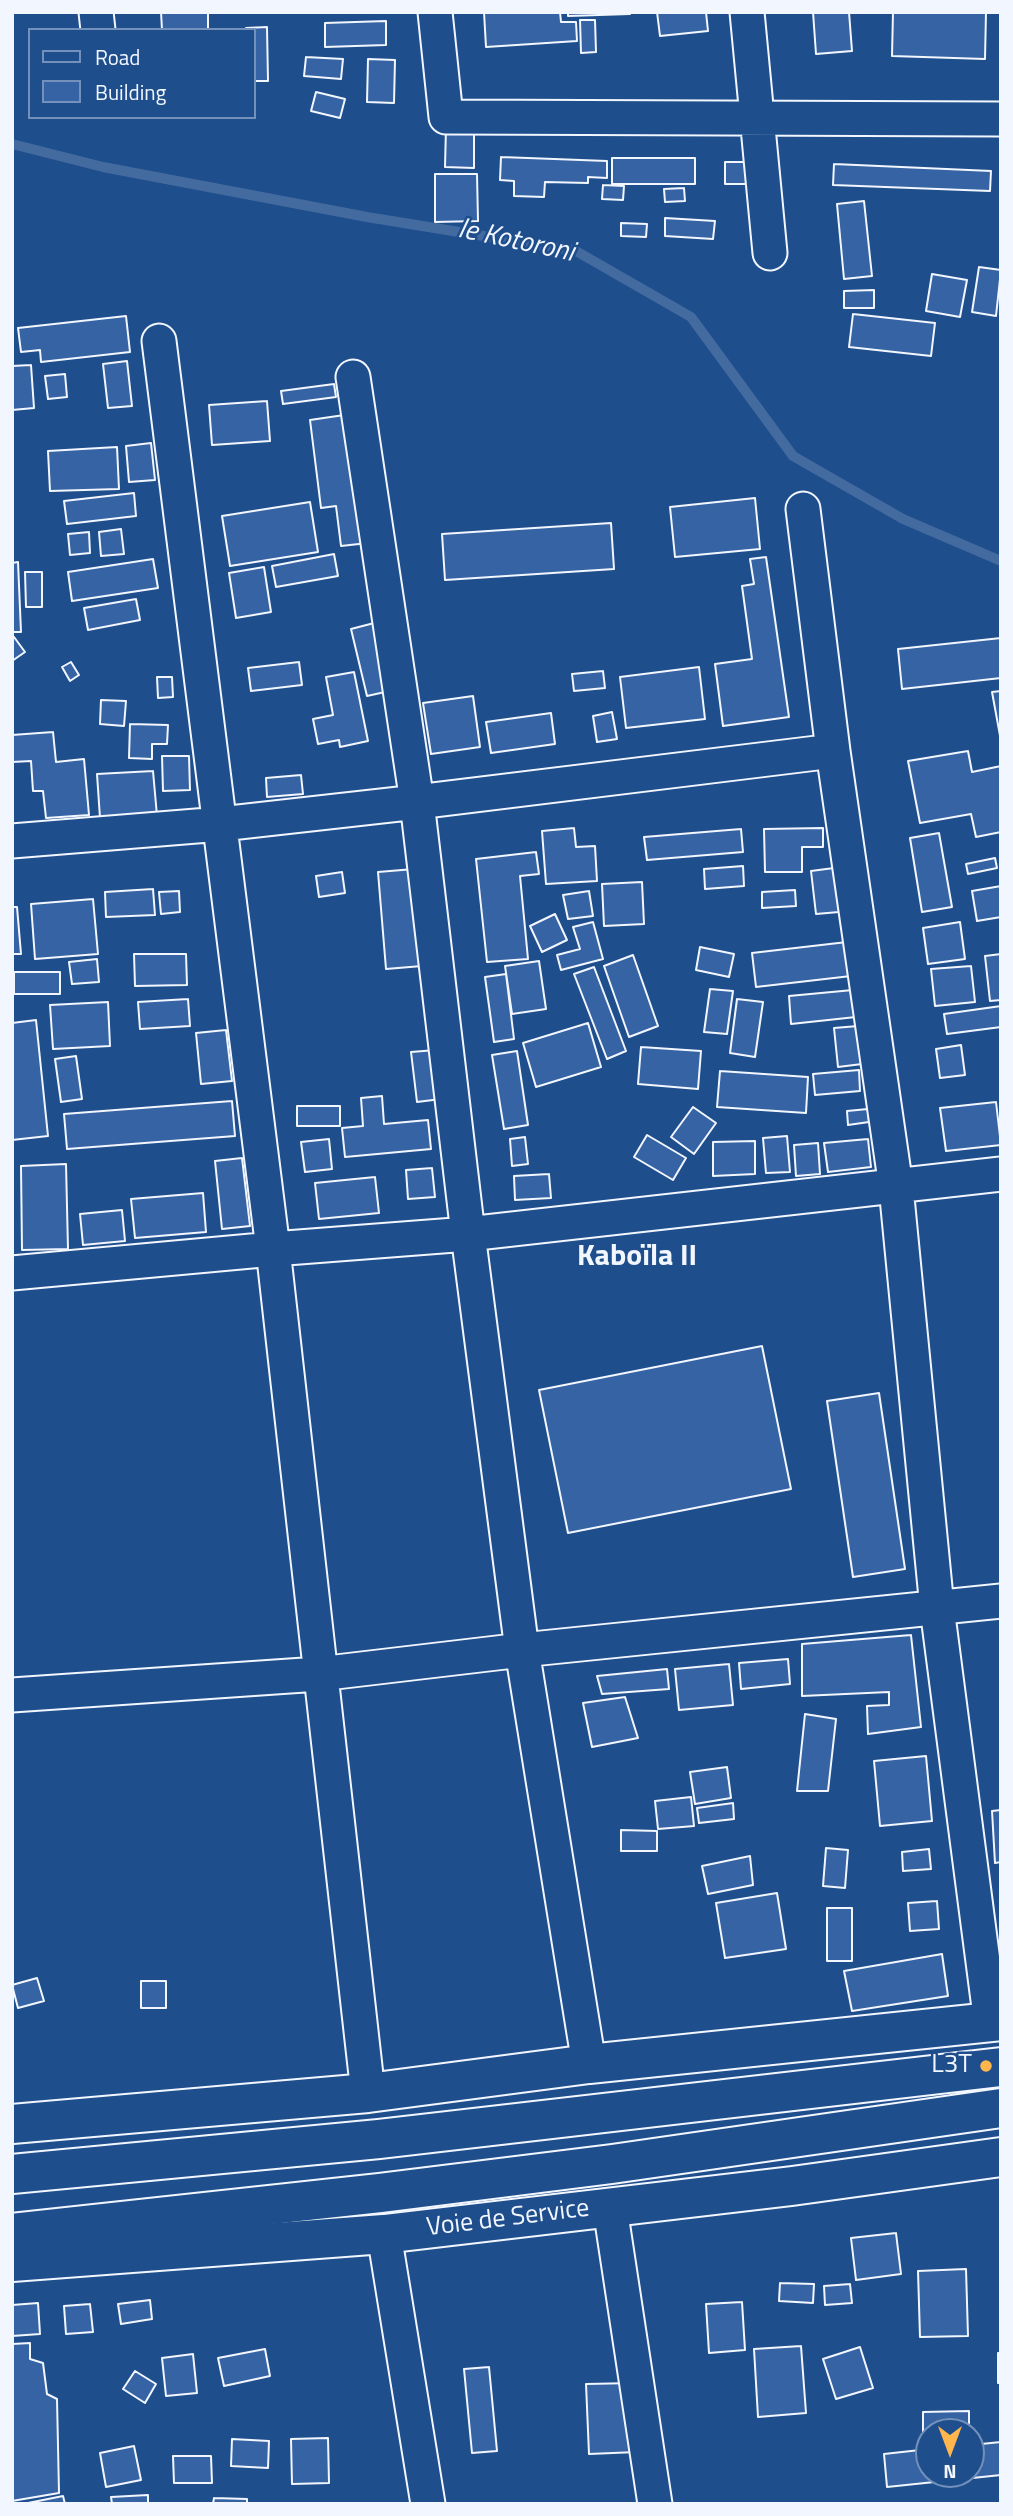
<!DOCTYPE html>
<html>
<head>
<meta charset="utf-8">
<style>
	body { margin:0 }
	#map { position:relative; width:1013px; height:2516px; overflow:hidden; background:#1f4e8c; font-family:"Titillium Web",sans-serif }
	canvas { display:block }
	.frame { position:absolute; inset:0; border:14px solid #f2f6ff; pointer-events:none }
	.legend { position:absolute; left:28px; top:28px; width:228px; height:91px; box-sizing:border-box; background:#1f4e8c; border:2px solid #7391ba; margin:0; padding:9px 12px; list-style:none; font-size:21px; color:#f2f6ff }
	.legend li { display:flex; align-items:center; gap:14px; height:35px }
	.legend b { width:35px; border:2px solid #7391ba }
	.north { position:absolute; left:915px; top:2418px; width:70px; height:70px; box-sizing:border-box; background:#1f4e8c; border:2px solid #7391ba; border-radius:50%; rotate:180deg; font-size:19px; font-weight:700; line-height:28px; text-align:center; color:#f2f6ff }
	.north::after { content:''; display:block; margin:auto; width:24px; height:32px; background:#ffb74d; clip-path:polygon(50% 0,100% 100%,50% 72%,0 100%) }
</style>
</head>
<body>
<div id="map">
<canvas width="1013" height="2516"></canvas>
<div class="frame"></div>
<ul class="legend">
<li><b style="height:9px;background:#1f4e8c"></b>Road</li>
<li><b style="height:19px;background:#3563a3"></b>Building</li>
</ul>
<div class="north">N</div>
</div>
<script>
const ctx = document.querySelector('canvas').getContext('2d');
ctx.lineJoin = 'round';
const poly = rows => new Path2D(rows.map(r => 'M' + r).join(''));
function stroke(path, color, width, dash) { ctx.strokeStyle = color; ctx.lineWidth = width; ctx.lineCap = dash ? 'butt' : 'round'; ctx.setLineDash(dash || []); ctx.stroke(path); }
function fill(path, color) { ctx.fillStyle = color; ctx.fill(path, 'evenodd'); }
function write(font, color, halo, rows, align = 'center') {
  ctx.font = font + ' "Titillium Web",sans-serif'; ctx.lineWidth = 5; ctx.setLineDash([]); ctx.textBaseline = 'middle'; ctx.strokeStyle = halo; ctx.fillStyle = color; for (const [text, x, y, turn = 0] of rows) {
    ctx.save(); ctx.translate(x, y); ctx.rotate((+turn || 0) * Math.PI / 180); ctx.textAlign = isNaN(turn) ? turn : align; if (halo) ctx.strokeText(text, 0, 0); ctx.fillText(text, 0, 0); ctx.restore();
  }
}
const stream = poly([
	[12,144,103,167,367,217,576,251,691,317,793,456,903,519,1001,561]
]);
const building = poly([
	[161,12,208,12,208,30,162,30,161,12],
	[484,12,560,12,561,22,576,22,577,41,486,47,484,12],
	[568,12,630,12,630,14,568,16,568,12],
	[657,12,706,12,708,31,660,36,657,12],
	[813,12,849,12,852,51,816,54,813,12],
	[893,12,986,12,985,59,892,56,893,12],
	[580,20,595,20,596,52,581,53,580,20],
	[386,21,386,45,325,47,325,23,386,21],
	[267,27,268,81,254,81,254,30,246,28,267,27],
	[306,57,343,59,341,79,304,76,306,57],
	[368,59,395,60,394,103,367,102,368,59],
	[316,92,345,99,340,118,311,111,316,92],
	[446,127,474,127,474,168,445,167,446,127],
	[501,157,607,161,607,178,588,177,588,183,545,182,544,197,514,196,514,181,500,180,501,157],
	[612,158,695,158,695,184,612,184,612,158],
	[725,162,755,162,755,184,725,184,725,162],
	[834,164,991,171,990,191,833,185,834,164],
	[435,174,477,174,478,221,435,222,435,174],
	[603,185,624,186,623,200,602,199,603,185],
	[684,188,685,201,665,202,664,189,684,188],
	[864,201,872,276,844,279,837,204,864,201],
	[665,218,715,221,713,239,665,236,665,218],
	[621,223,647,224,646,237,621,236,621,223],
	[979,267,1001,270,996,316,972,312,979,267],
	[932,274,967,280,960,317,926,311,932,274],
	[874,290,874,308,844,308,844,291,874,290],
	[853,314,935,323,931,356,849,347,853,314],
	[126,316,130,352,41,362,40,350,21,352,18,328,126,316],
	[127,361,132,406,108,408,103,364,127,361],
	[31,365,34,408,12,410,12,366,31,365],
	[65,374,67,397,48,399,45,376,65,374],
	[334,384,336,397,283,404,281,391,334,384],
	[267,401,270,441,212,445,209,405,267,401],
	[351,414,368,543,341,546,336,506,321,508,310,420,351,414],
	[151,443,155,480,129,482,126,446,151,443],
	[117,447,119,489,50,491,48,451,117,447],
	[134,493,136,516,67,524,64,501,134,493],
	[755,498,760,549,675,557,670,507,755,498],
	[310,502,318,552,230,566,222,516,310,502],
	[611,523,614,569,445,580,442,534,611,523],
	[121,529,124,554,101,556,99,532,121,529],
	[89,532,90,553,70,555,68,534,89,532],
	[334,554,338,576,276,587,272,566,334,554],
	[766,557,789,717,723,726,715,664,752,659,742,586,754,584,750,559,766,557],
	[153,559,158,588,72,601,68,572,153,559],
	[18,562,21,632,12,632,12,563,18,562],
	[264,567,271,612,236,618,229,573,264,567],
	[25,572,42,572,42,607,26,607,25,572],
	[136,599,140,620,88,630,84,608,136,599],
	[378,622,394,690,367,696,351,629,378,622],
	[14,637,25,652,12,661,12,639,14,637],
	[1001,638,1001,678,902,689,898,649,1001,638],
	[71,662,79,675,70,681,62,667,71,662],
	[299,662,302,685,251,691,248,668,299,662],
	[699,667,705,719,626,728,620,677,699,667],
	[603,671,605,688,574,691,572,674,603,671],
	[354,672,368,741,340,747,339,740,318,744,313,719,333,715,326,677,354,672],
	[157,677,172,677,173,697,158,698,157,677],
	[1001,691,1001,741,992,692,1001,691],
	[473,696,480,747,431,754,423,703,473,696],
	[101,700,126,701,124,726,100,724,101,700],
	[612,712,617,739,597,742,593,716,612,712],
	[551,713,555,744,491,753,486,722,551,713],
	[130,724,168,725,167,744,152,744,152,759,129,758,130,724],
	[53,732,56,762,84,759,89,815,46,818,43,791,33,791,31,761,12,762,12,735,53,732],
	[968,751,972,772,1001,766,1001,832,976,837,971,814,920,823,908,761,968,751],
	[162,756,189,756,190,790,163,791,162,756],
	[153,771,158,827,100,818,97,774,153,771],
	[301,775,303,794,267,797,266,778,301,775],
	[574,828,576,847,595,846,597,881,546,884,542,831,574,828],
	[823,828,823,847,802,847,802,872,765,872,764,829,823,828],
	[741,829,743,852,647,860,644,837,741,829],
	[939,833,952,907,922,912,910,838,939,833],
	[536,852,539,874,520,876,528,959,487,962,476,859,536,852],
	[995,858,997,868,968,874,966,864,995,858],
	[743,866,744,886,705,889,704,869,743,866],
	[834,868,839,912,816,914,811,871,834,868],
	[414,869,422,966,386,969,378,872,414,869],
	[342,872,345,893,319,897,316,876,342,872],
	[642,882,644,924,604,926,602,884,642,882],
	[1001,886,1001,917,977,921,972,891,1001,886],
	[153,889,155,915,106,917,105,892,153,889],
	[795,890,796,906,762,908,762,892,795,890],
	[179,891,180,912,161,914,159,892,179,891],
	[589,891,593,916,568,919,563,895,589,891],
	[93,899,98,954,35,959,31,904,93,899],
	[12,907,17,907,21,954,12,954,12,907],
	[555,914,567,940,542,952,530,926,555,914],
	[593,922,603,959,561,970,557,955,580,949,573,927,593,922],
	[960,922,965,959,928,964,923,928,960,922],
	[847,942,851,976,756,987,752,953,847,942],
	[700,947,734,954,729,977,696,970,700,947],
	[134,954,186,954,187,985,135,986,134,954],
	[1001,954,1001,1000,990,1001,985,956,1001,954],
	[633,955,658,1026,629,1037,604,966,633,955],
	[97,959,99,982,72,984,69,962,97,959],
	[539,961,546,1009,512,1014,505,966,539,961],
	[971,966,975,1002,935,1006,931,969,971,966],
	[594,967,626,1051,607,1059,574,974,594,967],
	[14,972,60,972,60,994,14,994,14,972],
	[506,974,514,1039,494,1042,485,977,506,974],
	[710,989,733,991,727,1034,704,1032,710,989],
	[853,990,856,1017,791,1024,789,996,853,990],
	[188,999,190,1026,140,1029,138,1002,188,999],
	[737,999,763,1002,755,1057,730,1053,737,999],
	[108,1002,110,1046,53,1049,50,1005,108,1002],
	[1001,1006,1001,1027,947,1034,944,1014,1001,1006],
	[36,1020,48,1136,12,1140,12,1023,36,1020],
	[588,1023,601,1067,536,1087,523,1043,588,1023],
	[858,1026,862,1064,838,1067,834,1028,858,1026],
	[226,1030,232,1081,201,1084,196,1033,226,1030],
	[961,1045,965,1075,940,1078,936,1049,961,1045],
	[641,1047,701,1051,698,1089,638,1084,641,1047],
	[436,1050,441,1099,417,1102,411,1052,436,1050],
	[517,1051,528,1125,504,1129,492,1055,517,1051],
	[76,1056,82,1099,61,1102,55,1059,76,1056],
	[859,1070,860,1091,815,1095,813,1074,859,1070],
	[720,1071,808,1077,806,1113,717,1107,720,1071],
	[382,1096,384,1124,428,1120,431,1149,345,1157,342,1128,363,1126,361,1098,382,1096],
	[232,1101,235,1136,67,1149,64,1114,232,1101],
	[996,1102,1001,1145,946,1151,940,1108,996,1102],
	[297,1106,340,1106,340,1126,297,1126,297,1106],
	[693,1107,716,1123,694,1154,671,1137,693,1107],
	[868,1109,869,1122,848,1125,847,1111,868,1109],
	[647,1135,686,1158,673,1180,634,1157,647,1135],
	[787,1136,790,1172,766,1173,763,1138,787,1136],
	[525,1137,528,1164,512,1166,510,1139,525,1137],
	[329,1139,332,1169,305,1172,301,1142,329,1139],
	[868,1139,871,1167,828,1172,824,1143,868,1139],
	[755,1141,755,1174,713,1176,713,1142,755,1141],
	[818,1143,820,1174,796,1176,794,1145,818,1143],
	[242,1158,250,1226,222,1229,215,1161,242,1158],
	[66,1164,68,1249,22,1250,21,1166,66,1164],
	[432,1168,435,1197,408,1199,406,1170,432,1168],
	[549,1174,551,1198,515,1200,514,1176,549,1174],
	[375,1177,379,1213,319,1219,315,1183,375,1177],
	[203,1193,206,1232,135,1238,131,1199,203,1193],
	[122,1210,125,1241,83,1245,80,1214,122,1210],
	[762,1346,791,1489,568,1533,539,1390,762,1346],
	[879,1393,905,1569,853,1577,827,1401,879,1393],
	[911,1635,921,1727,868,1734,867,1706,889,1705,889,1692,802,1696,802,1644,911,1635],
	[788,1659,790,1684,741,1689,739,1663,788,1659],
	[729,1664,733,1705,679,1710,675,1669,729,1664],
	[667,1669,669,1689,602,1694,597,1676,667,1669],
	[625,1697,638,1738,592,1747,583,1703,625,1697],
	[805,1714,836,1719,828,1791,797,1791,805,1714],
	[926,1756,932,1821,880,1826,874,1761,926,1756],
	[727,1767,731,1798,695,1804,690,1772,727,1767],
	[691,1797,694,1826,658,1829,655,1801,691,1797],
	[733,1803,734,1819,699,1823,697,1808,733,1803],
	[1001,1810,1001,1862,995,1863,992,1811,1001,1810],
	[621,1830,657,1831,657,1851,621,1851,621,1830],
	[826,1848,848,1850,845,1888,823,1886,826,1848],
	[929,1849,931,1869,903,1871,902,1852,929,1849],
	[750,1856,753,1885,708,1894,702,1866,750,1856],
	[777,1893,786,1949,725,1958,716,1903,777,1893],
	[937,1901,939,1929,910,1931,908,1903,937,1901],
	[827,1908,852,1908,852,1961,827,1961,827,1908],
	[942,1954,948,1996,852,2011,844,1971,942,1954],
	[37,1978,44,2001,18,2008,12,1985,37,1978],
	[141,1981,166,1981,166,2008,141,2008,141,1981],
	[896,2233,901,2274,856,2280,851,2238,896,2233],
	[966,2269,968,2336,920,2337,918,2271,966,2269],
	[780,2283,814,2284,813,2303,779,2301,780,2283],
	[850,2284,852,2303,825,2305,824,2286,850,2284],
	[150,2300,152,2319,121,2324,118,2304,150,2300],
	[742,2302,745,2350,709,2353,706,2304,742,2302],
	[38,2303,40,2334,12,2336,12,2305,38,2303],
	[90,2304,93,2332,66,2334,64,2306,90,2304],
	[30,2343,30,2359,43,2363,47,2394,57,2399,59,2493,12,2501,12,2344,30,2343],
	[801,2346,806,2413,758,2417,754,2349,801,2346],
	[860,2347,873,2388,836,2399,823,2359,860,2347],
	[265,2349,270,2376,224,2386,218,2358,265,2349],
	[998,2353,1001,2353,1001,2383,998,2383,998,2353],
	[193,2354,197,2393,166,2396,162,2358,193,2354],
	[489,2367,497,2451,472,2453,464,2369,489,2367],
	[135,2371,156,2384,145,2403,123,2389,135,2371],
	[634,2383,637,2452,589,2454,586,2384,634,2383],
	[969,2411,969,2432,929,2432,929,2438,923,2438,923,2412,969,2411],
	[328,2438,329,2483,292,2484,291,2439,328,2438],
	[232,2439,269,2441,268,2468,231,2466,232,2439],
	[1001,2442,1001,2475,887,2487,884,2454,929,2449,929,2474,971,2474,971,2445,1001,2442],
	[134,2446,141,2480,106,2487,100,2453,134,2446],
	[173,2456,211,2456,212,2483,174,2483,173,2456],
	[148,2495,148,2504,112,2504,111,2497,148,2495],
	[63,2496,65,2504,23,2504,63,2496],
	[214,2498,247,2499,247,2504,213,2504,214,2498]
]);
const street = poly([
	[96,12,98,30],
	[435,12,446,117,1001,119],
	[747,12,770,253],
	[159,341,273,1249,368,2093],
	[353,377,417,802,468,1234,522,1650,589,2064],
	[803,509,833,751,896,1187,937,1608,991,2023],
	[12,841,221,824,417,802,833,751],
	[12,1273,273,1249,468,1234,1001,1174],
	[12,1695,319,1674,522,1650,1001,1601],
	[610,2208,655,2504],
	[384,2234,428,2504]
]);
const secondary = poly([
	[12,2124,368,2093,589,2064,1001,2021],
	[12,2262,384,2234,792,2186,1001,2157]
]);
const highway = poly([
	[12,2174,379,2139,1001,2067],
	[12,2233,380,2193,612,2164,1001,2108]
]);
const markers = [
	[986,2066,7,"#ffb74d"]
];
const poiNames = [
	["L3T",972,2066]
];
const streetNames = [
	["Voie de Service",508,2219,-7]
];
const waterNames = [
	["le Kotoroni",516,242,12]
];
const quarterNames = [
	["Kaboïla II",637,1258]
];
stroke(stream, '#446ba0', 10);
fill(building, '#3563a3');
stroke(building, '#f2f6ff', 2);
stroke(street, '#f2f6ff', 37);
stroke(secondary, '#f2f6ff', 42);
stroke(highway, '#f2f6ff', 42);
stroke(street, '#1f4e8c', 33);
stroke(secondary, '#1f4e8c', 38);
stroke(highway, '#1f4e8c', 38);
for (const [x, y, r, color] of markers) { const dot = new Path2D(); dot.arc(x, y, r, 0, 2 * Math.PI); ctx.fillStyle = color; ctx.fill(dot); stroke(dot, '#1f4e8c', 2.5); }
write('26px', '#f2f6ff', '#1f4e8c', poiNames, 'right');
write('26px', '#f2f6ff', '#1f4e8c', streetNames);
write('italic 28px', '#f2f6ff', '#1f4e8c', waterNames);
write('bold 30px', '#f2f6ff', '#1f4e8c', quarterNames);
</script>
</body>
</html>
